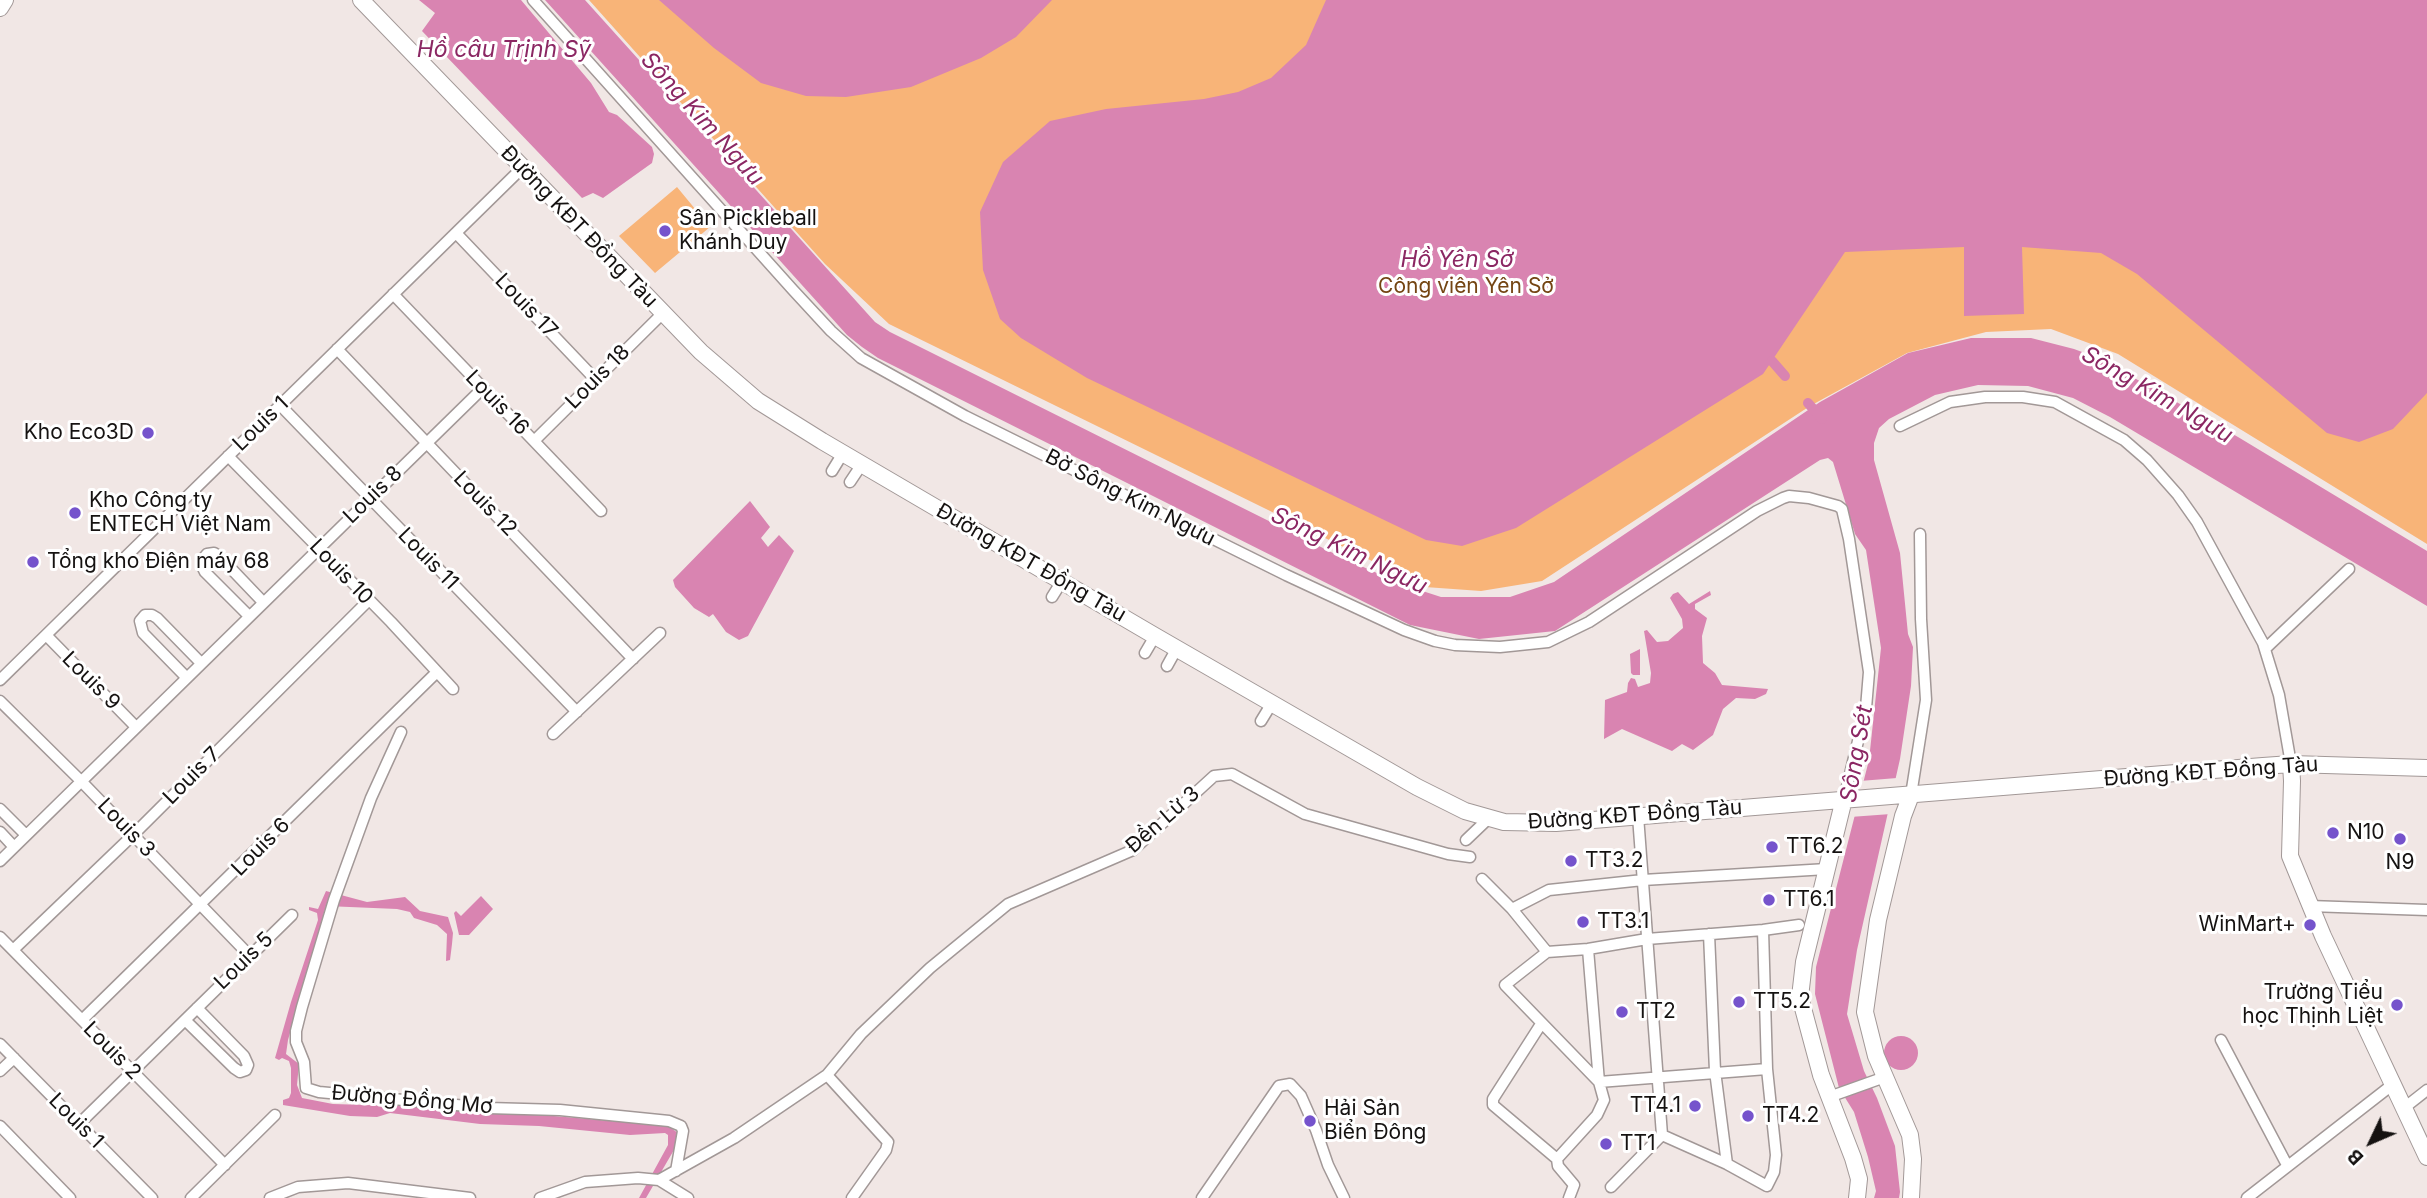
<!DOCTYPE html>
<html>
<head>
<meta charset="utf-8">
<style>
	body { margin:0 }
	#map { position:relative; width:2427px; height:1198px; overflow:hidden; background:#f1e7e5; font-family:Inter,sans-serif }
	canvas { display:block }
	.north { position:absolute; left:2336px; top:1107px; width:70px; height:70px; -webkit-text-stroke:5px #fff; paint-order:stroke; rotate:226deg; font-size:19px; font-weight:700; line-height:28px; text-align:center; color:#151211 }
	.north::after { content:''; display:block; margin:auto; width:24px; height:32px; background:#151211; clip-path:polygon(50% 0,100% 100%,50% 72%,0 100%) }
</style>
</head>
<body>
<div id="map">
<canvas width="2427" height="1198"></canvas>
<div class="north">B</div>
</div>
<script>
const ctx = document.querySelector('canvas').getContext('2d');
ctx.lineJoin = 'round';
function fill(path, color) { ctx.fillStyle = color; ctx.fill(path, 'evenodd'); }
const poly = rows => new Path2D(rows.map(r => 'M' + r).join(''));
function stroke(path, color, width, dash) { ctx.strokeStyle = color; ctx.lineWidth = width; ctx.lineCap = dash ? 'butt' : 'round'; ctx.setLineDash(dash || []); ctx.stroke(path); }
function write(font, color, halo, rows, align = 'center') {
  ctx.font = font + ' Inter,sans-serif'; ctx.lineWidth = 6; ctx.setLineDash([]); ctx.textBaseline = 'middle'; ctx.strokeStyle = halo; ctx.fillStyle = color; for (const [text, x, y, turn = 0] of rows) {
    ctx.save(); ctx.translate(x, y); ctx.rotate((+turn || 0) * Math.PI / 180); ctx.textAlign = isNaN(turn) ? turn : align; if (halo) ctx.strokeText(text, 0, 0); ctx.fillText(text, 0, 0); ctx.restore();
  }
}
const green = poly([
	[589,0,2427,0,2427,544,2118,354,2051,329,1986,332,1907,353,1810,406,1542,581,1481,591,1425,587,889,324,825,264],
	[677,187,710,227,655,273,619,236]
]);
const water = poly([
	[419,0,521,0,591,83,609,112,617,115,652,147,654,154,652,163,603,198,593,193,582,198,422,31,435,13],
	[545,0,585,0,875,322,890,332,1343,558,1404,585,1441,597,1510,597,1554,582,1820,402,1908,353,1971,338,2031,338,2074,349,2101,359,2238,437,2427,551,2427,606,2110,417,2073,398,2028,386,1978,385,1935,395,1889,419,1879,428,1874,443,1874,460,1900,553,1908,634,1913,647,1911,686,1900,759,1857,950,1847,1014,1864,1071,1877,1098,1895,1146,1900,1192,1899,1198,1874,1198,1876,1191,1868,1157,1854,1112,1839,1088,1815,994,1816,967,1869,760,1881,648,1866,550,1855,534,1833,462,1828,458,1820,460,1555,631,1479,639,1410,625,878,358,862,347,847,335],
	[659,0,1052,0,1016,37,981,58,911,87,846,97,806,96,761,83,714,48],
	[1326,0,2427,0,2427,393,2393,429,2359,442,2327,433,2137,274,2101,253,2022,247,2024,314,1964,316,1964,247,1845,252,1763,374,1516,528,1462,546,1426,540,1087,378,1021,338,1000,319,983,270,980,212,1003,162,1050,121,1106,109,1204,99,1238,92,1271,78,1306,45],
	[750,501,770,527,761,538,768,547,779,535,794,551,748,636,739,640,726,632,713,614,709,617,694,608,675,587,673,580],
	[1710,591,1711,595,1695,604,1695,609,1707,618,1702,636,1703,663,1715,673,1722,685,1768,689,1766,694,1755,699,1736,698,1723,709,1713,735,1693,750,1682,744,1672,751,1622,729,1604,739,1605,700,1627,692,1628,683,1631,678,1635,679,1638,687,1650,683,1651,673,1644,631,1647,630,1657,642,1668,641,1683,628,1682,619,1670,598,1673,594,1678,592,1689,604],
	[1640,649,1640,675,1633,675,1631,673,1630,654],
	[326,891,367,902,405,897,420,911,448,917,453,933,452,944,450,960,446,961,447,934,437,925,414,918,410,912,397,909,326,906,288,1040,286,1054,299,1064,297,1085,302,1098,333,1104,432,1107,483,1114,520,1113,668,1126,678,1133,678,1143,646,1198,639,1198,668,1145,668,1135,665,1133,630,1135,539,1126,480,1124,390,1113,377,1117,350,1116,283,1105,283,1100,289,1098,291,1093,291,1068,289,1061,282,1058,279,1060,275,1058,291,1002,318,920,317,913,309,910,309,907,318,909],
	[481,896,493,909,469,935,459,935,454,913,456,911,461,916],
	'1884 1053a17 17 0 1 1 34 0a17 17 0 1 1-34 0Z'
]);
const pier = poly([
	[1897,778,1891,814,1850,817,1860,781]
]);
const canal = poly([
	[1772,361,1785,376],
	[1808,403,1822,419]
]);
const street = poly([
	[533,0,793,290,831,331,861,358,965,416,1286,575,1404,630,1435,641,1455,645,1500,647,1548,642,1589,622,1757,511,1783,498,1789,496,1809,498,1838,506,1842,509,1849,539,1869,672,1866,708,1844,799],
	[456,233,595,379],
	[393,294,601,511],
	[337,349,633,659],
	[280,405,577,712],
	[1900,426,1950,402,1985,397,2023,397,2055,402,2124,440,2147,460,2178,495,2197,522,2263,643,2279,695,2291,764],
	[534,441,663,313],
	[228,456,391,622,453,689],
	[832,471,843,453],
	[850,482,862,464],
	[1052,597,1062,581],
	[249,616,205,572,202,566,202,560,207,554,214,553,220,557,263,602],
	[46,635,136,727],
	[2265,649,2349,569],
	[1145,653,1155,636],
	[1167,666,1177,648],
	[186,677,143,633,140,621,145,615,152,615,157,618,201,663],
	[0,680,522,168],
	[0,701,81,781,250,956],
	[1261,721,1272,703],
	[401,732,371,798,334,900,302,1007,296,1031,296,1042,304,1062,306,1088,319,1092,488,1108,560,1110,669,1121,681,1126,683,1131,676,1171],
	[553,734,660,633],
	[1911,795,1926,700,1921,619,1920,534],
	[0,809,26,835],
	[1638,816,1662,1135],
	[0,832,14,847],
	[1466,840,1488,819],
	[0,861,483,388],
	[1482,879,1512,909,1547,952],
	[2309,906,2427,910],
	[1512,909,1549,890,1643,880,1827,869],
	[1709,934,1715,1071,1727,1164],
	[0,937,225,1165],
	[13,950,133,835,369,600],
	[82,1020,437,672],
	[185,1020,234,1068,240,1072,246,1070,248,1065,244,1056,197,1008],
	[1541,1024,1493,1099,1493,1105,1557,1159],
	[2221,1040,2287,1165],
	[0,1044,152,1198],
	[0,1071,14,1058],
	[827,1075,888,1142,886,1150,852,1198],
	[1599,1082,1505,985,1547,952,1588,949,1647,939,1763,930,1799,925],
	[1599,1082,1767,1069],
	[1829,1097,1885,1077],
	[2404,1108,2427,1090],
	[79,1124,292,915],
	[0,1126,70,1198],
	[1662,1135,1727,1164,1767,1186,1774,1172,1776,1155,1767,1069,1763,930],
	[659,1180,688,1198],
	[1611,1187,1662,1135],
	[191,1198,275,1115],
	[270,1198,298,1187,348,1183,470,1198],
	[540,1198,585,1182,638,1178,659,1180,734,1138,827,1075,861,1034,930,968,1008,904,1133,850,1214,776,1232,774,1305,814,1448,854,1470,857],
	[1202,1198,1279,1086,1290,1084,1301,1096,1316,1130,1328,1165,1344,1198],
	[1569,1198,1574,1185,1558,1166,1557,1159,1597,1115,1604,1100,1599,1082,1588,949],
	[2247,1198,2392,1085]
]);
const secondary = poly([
	[361,0,701,352,758,401,822,441,1155,636,1417,787,1465,811,1504,822,1556,823,2263,766,2291,764,2427,768],
	[0,8,5,0],
	[2291,764,2292,781,2290,856,2323,936,2427,1157],
	[1911,795,1903,816,1878,920,1865,1012,1876,1056,1910,1135,1913,1159,1911,1198],
	[1844,799,1804,962,1800,997,1821,1075,1853,1158,1859,1179,1857,1198]
]);
const markers = [
	[665,231,7,"#7553cc"],
	[148,433,7,"#7553cc"],
	[75,513,7,"#7553cc"],
	[33,562,7,"#7553cc"],
	[2333,833,7,"#7553cc"],
	[2400,839,7,"#7553cc"],
	[1772,847,7,"#7553cc"],
	[1571,861,7,"#7553cc"],
	[1769,900,7,"#7553cc"],
	[1583,922,7,"#7553cc"],
	[2310,925,7,"#7553cc"],
	[1739,1002,7,"#7553cc"],
	[2397,1005,7,"#7553cc"],
	[1622,1012,7,"#7553cc"],
	[1695,1106,7,"#7553cc"],
	[1748,1116,7,"#7553cc"],
	[1310,1121,7,"#7553cc"],
	[1606,1144,7,"#7553cc"]
];
const poiNames = [
	["Sân Pickleball",679,219],
	["Khánh Duy",679,243],
	["Kho Eco3D",134,433,"right"],
	["Kho Công ty",89,501],
	["ENTECH Việt Nam",89,525],
	["Tổng kho Điện máy 68",47,562],
	["N10",2347,833],
	["TT6.2",1786,847],
	["TT3.2",1585,861],
	["N9",2400,863,"center"],
	["TT6.1",1783,900],
	["TT3.1",1597,922],
	["WinMart+",2296,925,"right"],
	["Trường Tiểu",2383,993,"right"],
	["học Thịnh Liệt",2383,1017,"right"],
	["TT5.2",1753,1002],
	["TT2",1636,1012],
	["TT4.1",1681,1106,"right"],
	["Hải Sản",1324,1109],
	["Biển Đông",1324,1133],
	["TT4.2",1762,1116],
	["TT1",1620,1144]
];
const streetNames = [
	["Đường KĐT Đồng Tàu",579,227,46],
	["Louis 17",526,306,46],
	["Louis 18",598,377,-45],
	["Louis 16",497,403,46],
	["Louis 1",261,424,-44],
	["Louis 8",373,495,-44],
	["Bờ Sông Kim Ngưu",1130,498,27],
	["Louis 12",485,504,46],
	["Louis 11",428,559,46],
	["Đường KĐT Đồng Tàu",1031,563,30],
	["Louis 10",341,572,46],
	["Louis 9",91,681,45],
	["Đường KĐT Đồng Tàu",2211,772,-4],
	["Louis 7",192,776,-45],
	["Đường KĐT Đồng Tàu",1635,815,-4],
	["Đền Lừ 3",1163,820,-41],
	["Louis 3",126,828,46],
	["Louis 6",261,847,-45],
	["Louis 5",244,961,-44],
	["Louis 2",112,1051,45],
	["Đường Đồng Mơ",412,1100,5],
	["Louis 1",76,1121,45]
];
const parkNames = [
	["Công viên Yên Sở",1466,287]
];
const waterNames = [
	["Hồ câu Trịnh Sỹ",504,50],
	["Sông Kim Ngưu",702,119,48],
	["Hồ Yên Sở",1457,260],
	["Sông Kim Ngưu",2157,395,30],
	["Sông Kim Ngưu",1349,551,26],
	["Sông Sét",1857,754,-80]
];
fill(green, '#f8b478');
fill(water, '#d984b1');
fill(pier, '#f1e7e5');
stroke(canal, '#d984b1', 10);
stroke(street, '#a29897', 13);
stroke(secondary, '#a29897', 18);
stroke(street, '#fff', 10);
stroke(secondary, '#fff', 16);
for (const [x, y, r, color] of markers) { const dot = new Path2D(); dot.arc(x, y, r, 0, 2 * Math.PI); ctx.fillStyle = color; ctx.fill(dot); stroke(dot, '#fff', 2.5); }
write('21px', '#151211', '#fff', poiNames, 'left');
write('21px', '#151211', '#fff', streetNames);
write('21px', '#744513', '#fff', parkNames);
write('italic 23px', '#8b2763', '#fff', waterNames);
</script>
</body>
</html>
